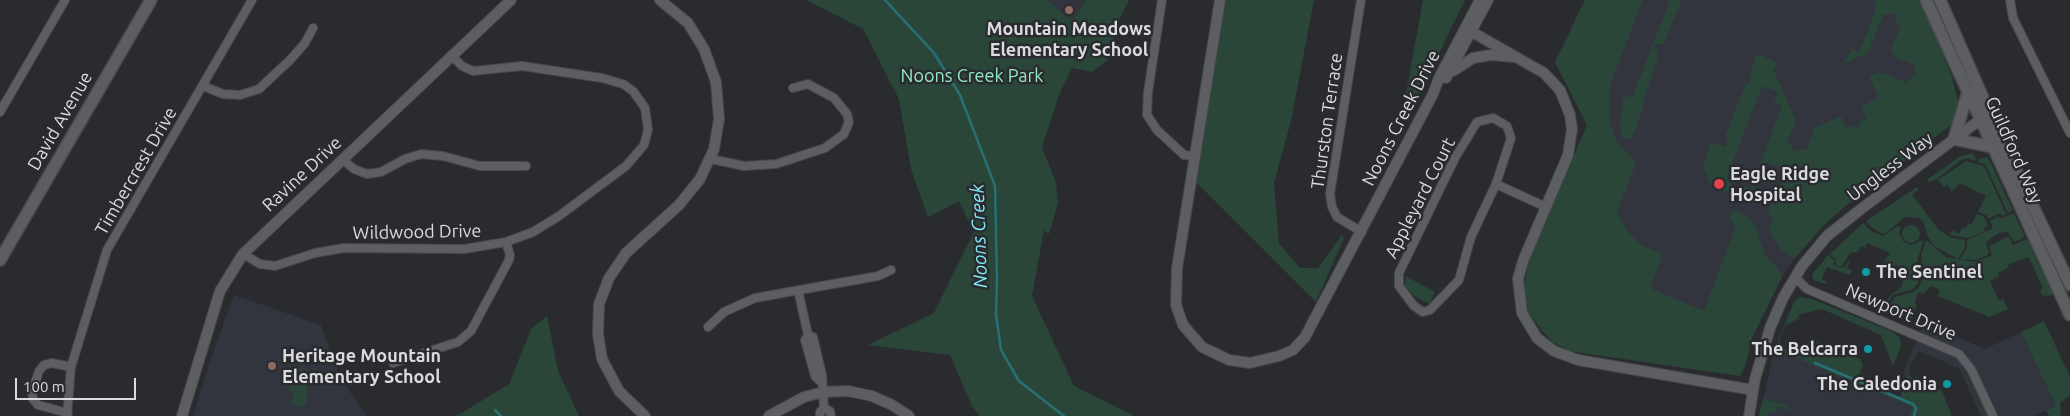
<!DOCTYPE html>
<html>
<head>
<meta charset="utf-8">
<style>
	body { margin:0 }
	#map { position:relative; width:2070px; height:416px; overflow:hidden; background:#2a2b2f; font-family:Ubuntu,sans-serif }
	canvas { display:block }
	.scale { position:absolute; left:15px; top:378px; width:121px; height:22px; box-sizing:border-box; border:2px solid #dadbde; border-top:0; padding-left:6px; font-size:15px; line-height:18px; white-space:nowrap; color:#dadbde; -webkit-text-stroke:4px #2a2b2f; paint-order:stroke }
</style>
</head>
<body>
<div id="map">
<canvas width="2070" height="416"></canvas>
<div class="scale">100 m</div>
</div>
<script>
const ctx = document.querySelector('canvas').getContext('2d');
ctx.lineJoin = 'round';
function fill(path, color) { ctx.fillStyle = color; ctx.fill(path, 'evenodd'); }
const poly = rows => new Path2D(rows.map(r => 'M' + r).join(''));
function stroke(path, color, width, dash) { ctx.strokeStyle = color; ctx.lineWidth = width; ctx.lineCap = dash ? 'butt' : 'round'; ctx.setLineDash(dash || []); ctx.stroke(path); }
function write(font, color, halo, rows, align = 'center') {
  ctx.font = font + ' Ubuntu,sans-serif'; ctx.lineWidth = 5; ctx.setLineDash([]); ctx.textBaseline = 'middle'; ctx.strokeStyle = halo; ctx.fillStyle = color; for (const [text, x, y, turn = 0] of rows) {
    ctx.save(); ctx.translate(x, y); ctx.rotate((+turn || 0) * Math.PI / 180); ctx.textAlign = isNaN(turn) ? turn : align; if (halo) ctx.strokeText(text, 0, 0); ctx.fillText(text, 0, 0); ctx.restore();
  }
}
const built = poly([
	[1047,0,1085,0,1072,21],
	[1585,0,1921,0,1952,77,1959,106,1952,124,1842,209,1823,226,1796,257,1782,277,1765,310,1753,336,1744,369,1740,376,1569,351,1553,342,1543,332,1529,313,1524,290,1528,264,1587,125,1555,63],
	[234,295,321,325,340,378,367,416,193,416,212,355],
	[1924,323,1985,349,2021,332,2056,406,2033,416,1981,416,1959,368,1919,351,1909,367,1911,368,1909,376,1903,373],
	[1775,348,1912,407,1909,416,1759,416]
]);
const green = poly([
	[806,0,1047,0,1072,21,1086,0,1129,0,1116,27,1109,59,1092,72,1072,68,1059,95,1042,147,1056,183,1058,203,1049,234,1044,230,1032,296,1074,386,1135,416,980,416,972,406,950,355,868,345,934,313,974,232,959,201,928,217,911,169,899,99,863,29],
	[1225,0,1314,0,1291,121,1274,183,1279,243,1300,268,1318,268,1342,235,1344,238,1316,302,1196,182],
	[1423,0,1465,0,1410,113,1405,110,1406,94],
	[1585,0,1643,0,1610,85,1609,121,1616,140,1636,163,1617,213,1629,233,1641,245,1663,254,1650,288,1704,311,1736,226,1729,217,1735,210,1749,218,1756,229,1766,257,1777,267,1782,277,1753,336,1744,369,1740,376,1569,351,1553,342,1543,332,1529,313,1524,290,1528,264,1587,125,1555,62],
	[1670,0,1682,0,1663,44,1655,44,1654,48,1659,49,1656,56,1658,58,1643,101,1644,104,1634,133,1630,139,1625,139,1621,133,1620,123,1624,95,1632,98],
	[1875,0,1921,0,1952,77,1959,106,1952,124,1842,209,1823,226,1796,257,1792,258,1780,248,1773,237,1769,229,1773,218,1767,215,1787,170,1764,162,1750,200,1739,192,1742,186,1751,189,1782,105,1774,102,1778,92,1762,86,1726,180,1732,182,1731,191,1725,193,1711,185,1703,167,1711,142,1725,147,1728,138,1725,137,1746,83,1748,84,1752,76,1749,75,1757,54,1776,62,1778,67,1773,69,1796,121,1787,143,1791,145,1794,152,1801,149,1806,150,1815,128,1841,116,1846,128,1852,126,1858,128,1861,121,1867,119,1861,107,1879,97,1869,76,1879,72,1908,83,1909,79,1917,76,1914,69,1915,65,1895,57,1891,49,1901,26,1896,24,1897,20,1894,13,1883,15,1868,53,1843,64,1852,49,1858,52,1868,32,1876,7],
	[1972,153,1976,158,1975,161,1968,158,1961,160,1937,179,1929,182,1927,180,1959,157],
	[1987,157,1991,163,2013,211,2008,213,1985,164,1977,162,1978,159],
	[1966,161,1984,166,2006,214,2003,216,2000,213,1988,219,1986,215,1978,212,1986,196,1960,183,1952,192,1947,185,1944,187,1938,180],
	[1917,187,1919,189,1912,195,1939,230,1952,238,1965,240,1965,248,1958,259,1934,246,1928,237,1924,223,1919,218,1905,217,1886,233,1882,234,1871,227,1866,221],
	[2014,213,2025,237,2014,242,2008,232,1999,233,1986,242,1989,254,1977,260,1960,259,1967,248,1967,240,1993,228,1990,221,1998,216,2000,219],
	[1977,214,1984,217,1988,226,1984,228,1985,231,1968,238,1949,235,1952,230,1959,234,1962,228,1966,229,1968,224,1971,225],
	[1863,223,1871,231,1883,236,1898,226,1901,228,1899,233,1903,241,1910,245,1918,243,1920,240,1923,242,1917,262,1918,283,1913,289,1893,295,1884,308,1880,307,1892,294,1900,289,1903,284,1900,273,1901,267,1895,265,1893,269,1881,273,1879,269,1890,253,1867,243,1865,248,1861,246,1858,252,1850,253,1842,266,1836,266,1836,260,1830,254],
	'1902 234a9 9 0 1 1 18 0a9 9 0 1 1-18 0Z',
	[2009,236,2013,245,2027,239,2053,294,2049,296,2042,295,2040,291,2043,288,2029,258,2024,258,2008,265,2009,267,1998,273,2000,276,1990,281,1999,301,2003,299,2008,309,1989,317,1938,296,1940,290,1932,286,1923,294,1919,292,1914,303,1917,304,1911,320,1887,310,1895,297,1913,292,1919,287,1923,278,1921,255,1926,240,1946,257,1976,262,1992,255,1989,246],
	[1828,255,1835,261,1833,264,1837,267,1844,267,1851,259,1847,268,1852,270,1850,275,1827,267,1821,279,1827,282,1826,284,1814,280,1812,277,1813,273],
	[1406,276,1435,292,1429,304,1414,296,1405,286],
	[1799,297,1812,299,1893,332,1900,338,1901,346,1893,366,1881,335,1822,309,1798,315,1799,318,1785,326,1779,341,1785,346,1784,349,1803,357,1804,354,1808,356,1813,344,1819,342,1832,347,1834,343,1836,344,1834,351,1844,355,1847,349,1849,350,1848,354,1860,359,1863,365,1858,377,1862,379,1861,382,1900,397,1907,379,1904,374,1942,391,1952,416,1909,416,1912,407,1777,350,1775,348,1794,302],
	[547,316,558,371,579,416,452,416,460,414,509,384,531,329],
	[2044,321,2070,377,2070,395,2060,403,2061,416,2049,416,2046,410,2056,406,2021,332],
	[298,368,308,370,306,404,300,407,291,404,294,397,287,384,291,372,296,374],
	[1765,399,1788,406,1789,411,1779,406,1776,413,1768,412,1767,416,1759,416,1762,401]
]);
const stream = poly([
	[885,0,934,53,960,95,995,186,997,278,996,314,1001,350,1019,381,1064,416],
	[1815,363,1913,404,1916,408,1914,416],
	[495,410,501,416]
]);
const minor = poly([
	[1162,0,1148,92,1147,115,1157,130,1184,155,1194,156],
	[1361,0,1330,194,1332,207,1337,217,1362,232],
	[2010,0,2013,18,2070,133],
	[203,86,223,94,240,95,259,89,290,60,305,43,313,28],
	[0,112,65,0],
	[1493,118,1507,126,1511,138,1496,184,1471,237,1459,280,1430,310,1423,312,1414,306,1399,286,1399,273,1455,158,1477,122,1493,118],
	[342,159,354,169,367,174,381,172,405,159,421,154,443,156,480,166,526,166],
	[711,159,744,166,776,164,825,148,844,134,849,122,847,114,834,98,808,84,793,88],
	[1496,184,1546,207],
	[243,254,260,264,275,266,315,253,344,248,464,249,506,242,533,232,559,216,626,166,644,145,648,130,645,108,633,91,623,84,602,78,522,66,473,71,462,66,451,55],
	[1795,277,1807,289,1959,354,1971,369,1993,416],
	[798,290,808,335,813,337,822,375,824,408,820,412,820,416],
	[708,327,724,312,755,298,878,276,891,270],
	[808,335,805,340,815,376,821,382],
	[393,363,458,342,471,331,509,260,510,255,506,242],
	[824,408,830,411,831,416],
	[68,413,38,405,33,399,32,392,39,371,44,365,52,363,71,367],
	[67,416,71,367,107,250,252,0]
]);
const tertiary = poly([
	[1220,0,1177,268,1176,305,1183,325,1202,347,1229,360,1250,363,1279,356,1293,350,1305,337,1433,94,1439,78,1480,0],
	[1465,28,1544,73,1560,90,1570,115,1572,129,1568,155,1523,261,1518,279,1522,313,1537,338,1554,351,1578,360,1753,390],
	[1453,71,1473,58,1491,55,1514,57],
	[1446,78,1488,0],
	[182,416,220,291,243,254,511,0],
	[645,416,619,391,602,359,598,334,599,304,609,278,626,253,679,205,700,179,714,149,719,119,716,82,704,49,688,23,660,0],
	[769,416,804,397,823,392,848,391,872,396,892,405,909,416],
	[1749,416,1755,379,1770,328,1783,298,1802,266,1827,236,1861,209,1973,125,1988,117]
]);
const secondary = poly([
	[1926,0,2070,315],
	[1940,0,1997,130,2070,285],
	[1968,92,1954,139,1992,147],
	[0,260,151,0]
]);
const markers = [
	[1069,10,5,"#8d6e63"],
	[1719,184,6,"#e0444e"],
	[1866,272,5,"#0f9aa8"],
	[1868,349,5,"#0f9aa8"],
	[272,366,5,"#8d6e63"],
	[1947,384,5,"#0f9aa8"]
];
const poiNames = [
	["Mountain Meadows",1069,29,"center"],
	["Elementary School",1069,50,"center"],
	["Eagle Ridge",1730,174],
	["Hospital",1730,195],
	["The Sentinel",1876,272],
	["The Belcarra",1858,349,"right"],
	["Heritage Mountain",282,356],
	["Elementary School",282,377],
	["The Caledonia",1937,384,"right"]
];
const parkNames = [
	["Noons Creek Park",972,76]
];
const streetNames = [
	["Noons Creek Drive",1401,118,-63],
	["David Avenue",60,121,-60],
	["Thurston Terrace",1327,121,-82],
	["Guildford Way",2014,150,66],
	["Ungless Way",1890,167,-37],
	["Timbercrest Drive",136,171,-60],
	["Ravine Drive",302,174,-43],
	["Appleyard Court",1420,198,-63],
	["Wildwood Drive",417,232,-1],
	["Newport Drive",1901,312,23]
];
const waterNames = [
	["Noons Creek",979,236,-92]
];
fill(built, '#32353e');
fill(green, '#294639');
stroke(stream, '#286f76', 2.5);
stroke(minor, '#47484b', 10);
stroke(tertiary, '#47484b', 12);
stroke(secondary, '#47484b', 14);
stroke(minor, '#5c5e62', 8);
stroke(tertiary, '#5c5e62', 10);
stroke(secondary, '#5c5e62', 11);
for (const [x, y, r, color] of markers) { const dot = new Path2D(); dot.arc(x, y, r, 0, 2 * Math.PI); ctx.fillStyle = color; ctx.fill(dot); stroke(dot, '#2a2b2f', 2); }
write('bold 18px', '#dadbde', '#2a2b2f', poiNames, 'left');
write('18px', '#92e8c1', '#2a2b2f', parkNames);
write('18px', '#dadbde', '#2a2b2f', streetNames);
write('italic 19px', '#81ecf8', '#2a2b2f', waterNames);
</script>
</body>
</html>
